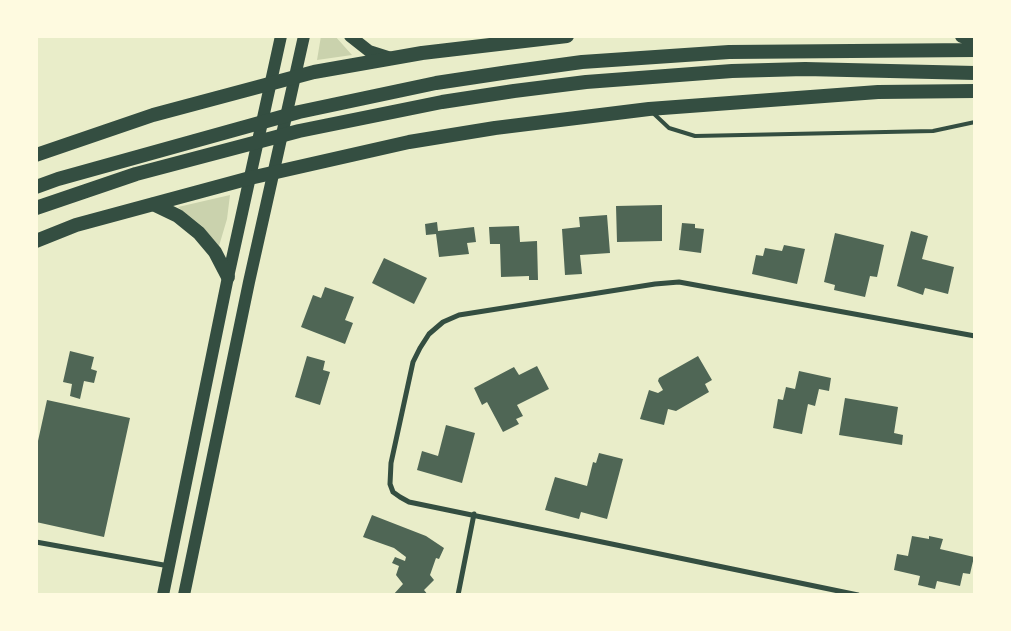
<!DOCTYPE html>
<html>
<head>
<meta charset="utf-8">
<style>
	body { margin:0 }
	#map { position:relative; width:1011px; height:631px; overflow:hidden; background:#e9edc9; font-family:"PT Sans",sans-serif }
	canvas { display:block }
	.frame { position:absolute; inset:0; border:38px solid #fefae0; pointer-events:none }
</style>
</head>
<body>
<div id="map">
<canvas width="1011" height="631"></canvas>
<div class="frame"></div>
</div>
<script>
const ctx = document.querySelector('canvas').getContext('2d');
ctx.lineJoin = 'round';
function fill(path, color) { ctx.fillStyle = color; ctx.fill(path, 'evenodd'); }
const poly = rows => new Path2D(rows.map(r => 'M' + r).join(''));
function stroke(path, color, width, dash) { ctx.strokeStyle = color; ctx.lineWidth = width; ctx.lineCap = dash ? 'butt' : 'round'; ctx.setLineDash(dash || []); ctx.stroke(path); }
const green = poly([
	[321,36,335,36,352,55,317,60],
	[230,195,227,219,219,246,202,226,178,207]
]);
const building = poly([
	[662,205,662,241,617,242,616,206],
	[607,215,610,253,580,255,582,274,565,275,562,229,580,227,579,217],
	[437,222,438,231,474,227,476,242,467,243,469,254,439,257,436,234,426,235,425,224],
	[682,223,695,224,695,228,704,229,701,253,679,250],
	[519,226,520,242,537,241,538,280,529,280,529,276,501,277,500,244,490,244,489,227],
	[911,231,928,236,922,259,954,267,948,294,925,288,923,295,897,286],
	[835,233,884,245,877,277,870,276,865,297,834,290,835,285,824,282],
	[784,245,805,249,797,284,752,274,756,255,763,256,765,248,782,251],
	[384,258,427,278,414,304,372,283],
	[325,287,354,297,345,320,353,323,345,344,301,327,313,295,321,298],
	[70,351,94,357,91,369,97,371,94,383,84,381,80,399,70,396,72,384,63,382],
	[307,356,325,361,323,370,330,372,320,405,295,397],
	[698,356,712,380,705,384,709,392,676,411,668,409,664,425,640,419,649,390,658,393,663,390,658,381,659,378],
	[537,366,549,389,517,405,523,416,516,419,519,424,503,432,487,402,482,405,474,388,514,367,519,375],
	[799,371,831,378,829,391,819,389,815,406,808,404,802,434,773,428,778,399,783,400,786,387,795,389],
	[845,398,898,407,894,433,903,435,902,445,839,435],
	[47,400,130,418,104,537,36,522,36,450],
	[446,425,475,433,462,483,417,470,422,451,438,456],
	[599,453,623,459,607,519,581,512,579,519,545,510,555,477,587,486,593,462,596,463],
	[372,515,426,536,444,548,439,559,436,558,430,575,434,580,424,590,428,595,393,595,403,584,396,575,399,566,392,563,395,557,405,561,406,557,394,548,363,537],
	[912,536,929,539,929,536,943,539,940,549,974,557,970,574,963,573,960,586,937,581,935,589,918,585,920,576,894,570,897,554,908,556]
]);
const service = poly([
	[652,112,669,128,695,136,933,131,975,122]
]);
const minor = poly([
	[36,542,169,566],
	[458,595,474,514],
	[858,595,409,502,400,497,393,492,390,484,391,463,413,362,420,348,429,334,443,322,459,315,655,284,679,282,975,336]
]);
const primary = poly([
	[350,36,369,51,391,58],
	[163,595,228,277,281,36],
	[184,595,249,282,304,36]
]);
const trunk = poly([
	[962,36,975,38],
	[36,155,153,115,314,72,422,53,567,36],
	[36,187,58,179,299,112,436,83,509,72,582,62,729,52,975,50],
	[153,204,178,216,199,233,215,252,228,277],
	[36,208,136,174,299,131,442,102,514,91,586,82,732,71,805,69,975,73],
	[36,241,76,225,250,178,409,142,495,128,649,109,878,92,975,91]
]);
fill(green, '#cad2ad');
fill(building, '#4f6655');
stroke(service, '#344e41', 4);
stroke(minor, '#344e41', 5);
stroke(primary, '#344e41', 12);
stroke(trunk, '#344e41', 14);
</script>
</body>
</html>
